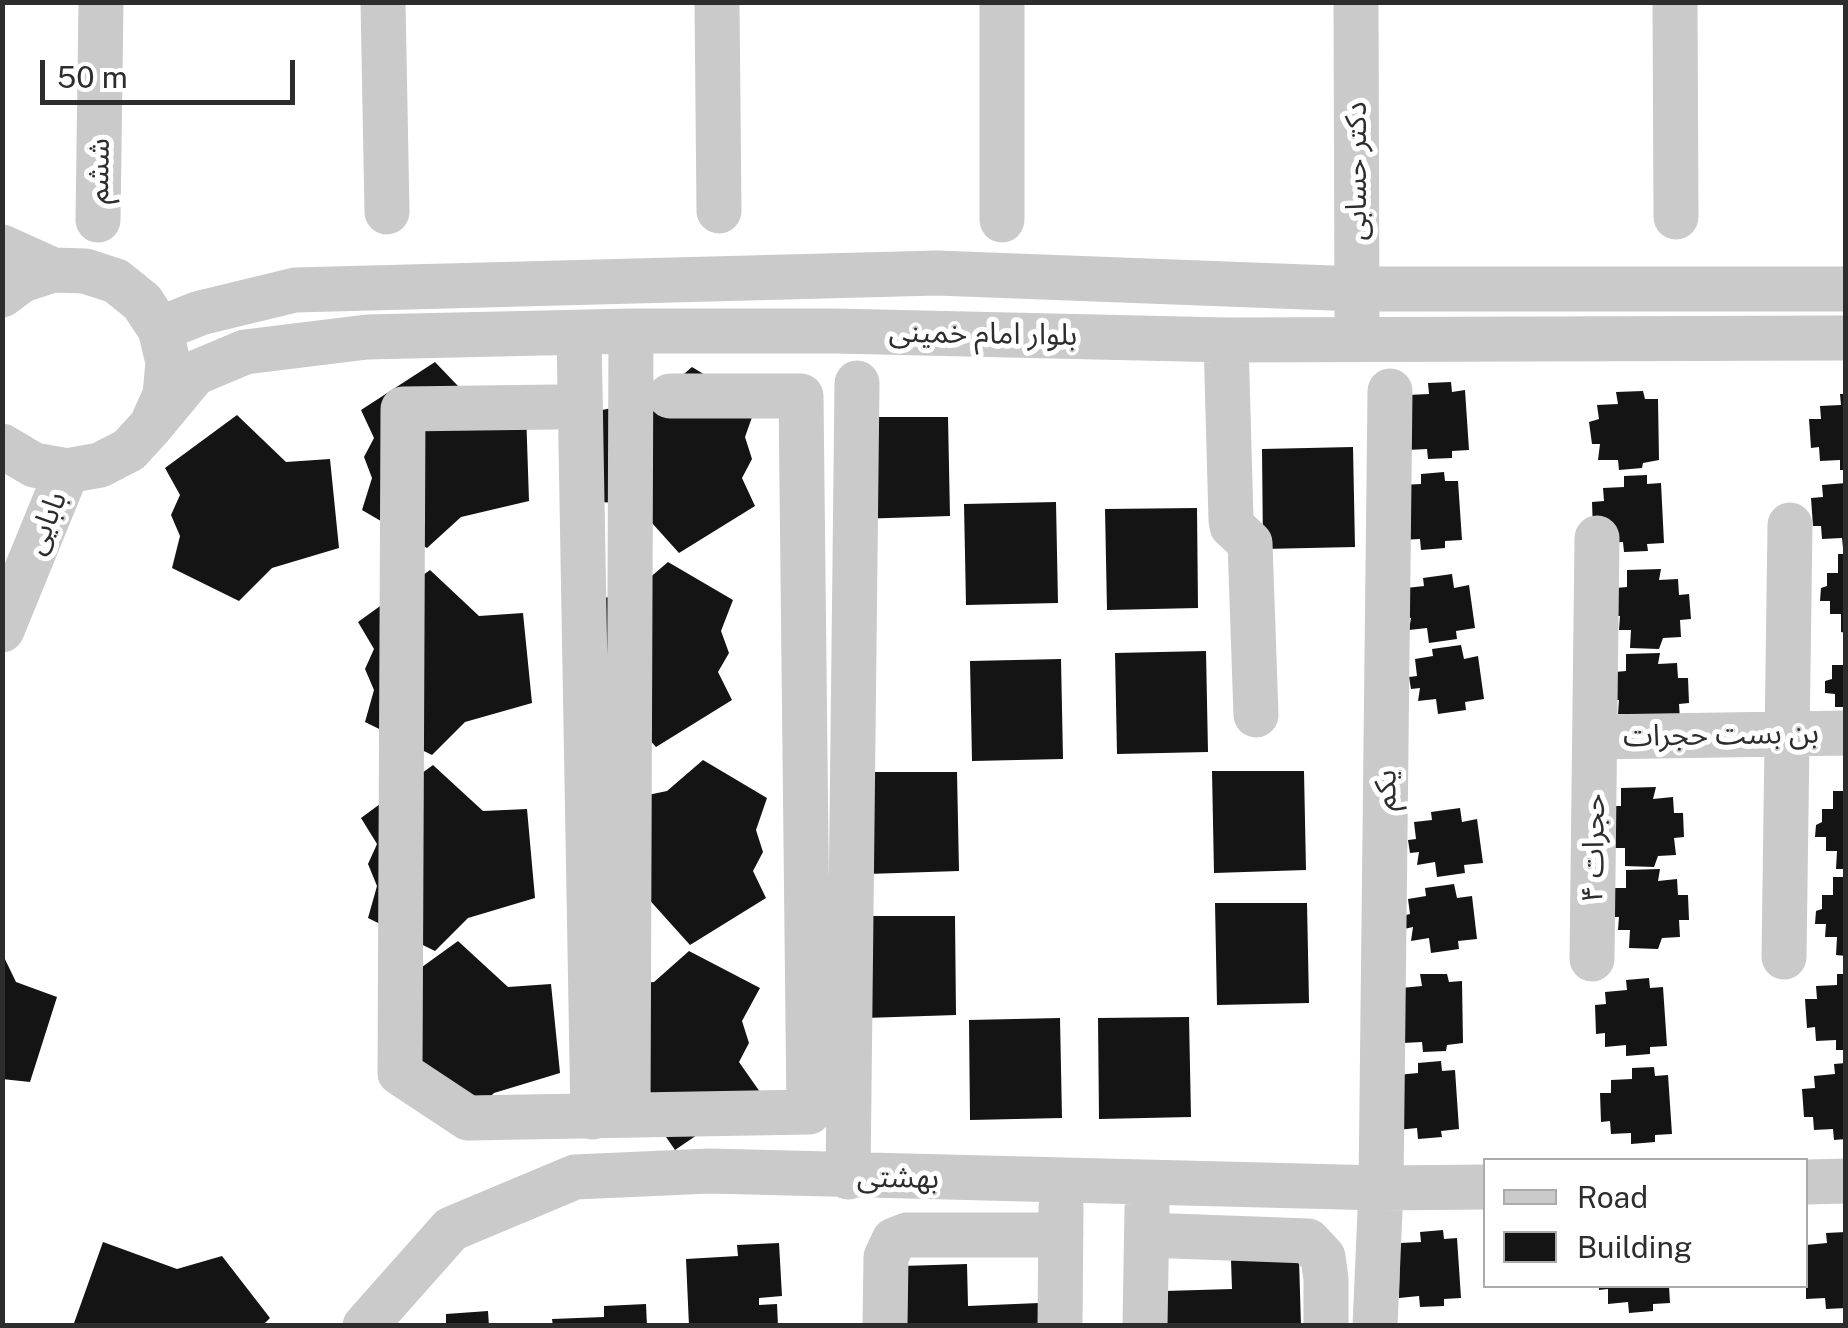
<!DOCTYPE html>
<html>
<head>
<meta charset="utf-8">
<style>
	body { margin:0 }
	#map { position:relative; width:1848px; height:1328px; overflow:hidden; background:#fff; font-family:"Public Sans",sans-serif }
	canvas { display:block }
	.frame { position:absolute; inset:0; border:5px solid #2d2d2d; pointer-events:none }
	.legend { position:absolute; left:1483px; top:1158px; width:325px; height:130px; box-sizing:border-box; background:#fff; border:2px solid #ababab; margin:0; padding:12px 18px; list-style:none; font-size:30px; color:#2d2d2d }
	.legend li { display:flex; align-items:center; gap:20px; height:50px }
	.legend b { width:50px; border:2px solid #ababab }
	.scale { position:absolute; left:40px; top:60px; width:255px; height:45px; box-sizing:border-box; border:5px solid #2d2d2d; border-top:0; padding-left:12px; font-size:30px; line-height:35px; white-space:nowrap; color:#2d2d2d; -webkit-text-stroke:8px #fff; paint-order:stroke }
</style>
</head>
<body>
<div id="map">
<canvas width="1848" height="1328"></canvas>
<div class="frame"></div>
<ul class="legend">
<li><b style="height:12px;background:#cacaca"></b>Road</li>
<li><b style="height:28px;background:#141414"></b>Building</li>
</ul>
<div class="scale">50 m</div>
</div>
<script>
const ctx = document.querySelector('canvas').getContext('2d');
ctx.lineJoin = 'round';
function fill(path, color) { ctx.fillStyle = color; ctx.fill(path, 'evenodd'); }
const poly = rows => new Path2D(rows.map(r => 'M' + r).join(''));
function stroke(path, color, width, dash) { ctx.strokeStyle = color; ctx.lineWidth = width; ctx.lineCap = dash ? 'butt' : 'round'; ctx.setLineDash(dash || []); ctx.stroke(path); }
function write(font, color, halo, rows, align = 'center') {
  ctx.font = font + ' "Public Sans","Noto Sans Arabic",sans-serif'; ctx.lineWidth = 10; ctx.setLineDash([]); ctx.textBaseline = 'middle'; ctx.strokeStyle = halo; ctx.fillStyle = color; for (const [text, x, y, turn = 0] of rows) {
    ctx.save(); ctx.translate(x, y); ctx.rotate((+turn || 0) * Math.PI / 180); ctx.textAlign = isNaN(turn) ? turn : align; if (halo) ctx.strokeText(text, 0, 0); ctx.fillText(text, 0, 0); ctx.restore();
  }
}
const building = poly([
	[435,362,482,411,526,411,529,501,461,517,427,548,362,510,372,478,364,457,374,438,361,410],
	[692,367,756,406,745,437,752,459,742,478,755,506,679,553,634,503,590,502,589,413,656,398],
	[1451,382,1452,392,1465,390,1469,450,1452,451,1452,458,1428,459,1427,449,1408,450,1408,395,1429,394,1428,383],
	[1643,391,1645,399,1658,399,1659,460,1643,463,1642,468,1619,470,1618,460,1598,460,1600,444,1592,444,1589,422,1599,419,1597,405,1618,404,1616,392],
	[1840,394,1846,394,1846,470,1840,470,1840,460,1820,461,1819,447,1811,448,1809,419,1821,419,1820,406,1841,405],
	[237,415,286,462,330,459,339,548,272,568,239,601,172,568,180,536,171,515,180,495,165,468],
	[857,417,948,417,950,516,858,519],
	[1353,447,1355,547,1263,549,1262,449],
	[1444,472,1445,481,1458,481,1462,540,1445,541,1445,548,1421,550,1420,539,1400,540,1401,485,1421,484,1421,474],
	[1647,475,1647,484,1661,483,1664,543,1647,544,1648,551,1624,552,1623,542,1603,543,1593,530,1592,502,1604,501,1603,488,1624,487,1624,476],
	[1846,483,1846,548,1843,548,1842,538,1822,539,1821,526,1813,526,1811,498,1823,497,1822,485],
	[1056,502,1058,603,966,605,964,504],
	[1197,508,1198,608,1107,610,1105,509],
	[1838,554,1846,554,1846,633,1841,632,1841,614,1830,614,1830,601,1820,601,1821,588,1827,586,1827,573,1838,573],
	[668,562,733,600,721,631,729,653,718,672,732,700,656,747,610,696,565,606,633,592],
	[1661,569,1659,580,1678,579,1679,595,1689,594,1691,619,1680,620,1681,637,1663,638,1659,649,1630,648,1631,630,1619,630,1620,616,1609,616,1616,588,1627,587,1627,570],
	[430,570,479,616,523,613,532,703,465,722,432,755,365,722,374,690,365,669,374,649,358,622],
	[1452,574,1454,588,1469,585,1475,628,1456,631,1457,639,1429,643,1427,628,1409,630,1411,618,1401,618,1406,588,1424,586,1423,578],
	[1461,645,1464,659,1478,656,1484,699,1465,702,1466,710,1438,714,1436,699,1418,701,1420,688,1411,689,1409,677,1417,676,1415,659,1433,656,1432,649],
	[1206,651,1208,752,1117,754,1115,653],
	[1660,653,1658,664,1677,663,1678,678,1688,678,1689,703,1679,704,1680,720,1629,732,1630,714,1618,714,1619,700,1608,700,1615,672,1626,671,1626,654],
	[1061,659,1063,759,972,761,970,661],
	[1832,665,1846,665,1846,707,1835,707,1835,694,1825,693,1825,681,1832,679],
	[703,760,767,798,756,830,763,852,753,871,766,898,690,945,645,895,600,805,667,791],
	[433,765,483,811,527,809,535,898,468,918,435,951,368,918,377,886,368,864,377,844,361,818],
	[1212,771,1304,771,1306,870,1214,873],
	[866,772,957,772,959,871,867,874],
	[1656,787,1653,799,1673,797,1674,813,1683,813,1684,837,1674,838,1676,855,1658,856,1654,867,1625,866,1625,848,1614,848,1611,806,1621,806,1621,788],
	[1833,791,1846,791,1846,869,1836,869,1837,851,1826,851,1826,837,1815,837,1816,825,1822,822,1822,809,1833,809],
	[1460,808,1462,822,1477,819,1483,863,1464,865,1465,873,1437,877,1435,862,1417,865,1419,852,1410,853,1408,840,1416,839,1414,822,1432,820,1431,812],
	[1660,869,1658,881,1677,879,1678,895,1688,895,1689,920,1679,920,1680,937,1662,938,1658,949,1629,948,1630,930,1618,930,1619,917,1608,917,1609,904,1615,902,1615,888,1626,888,1626,870],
	[1833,877,1846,877,1846,956,1836,955,1837,937,1825,937,1826,924,1815,924,1816,911,1822,909,1822,895,1833,895],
	[1454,884,1457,898,1472,896,1477,939,1458,941,1459,949,1431,953,1429,938,1411,941,1413,927,1404,929,1402,916,1410,914,1408,899,1426,896,1425,888],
	[1215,903,1307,903,1309,1003,1217,1005],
	[863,916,955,916,956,1015,865,1018],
	[458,941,508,987,551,984,560,1073,494,1093,460,1127,393,1093,386,993],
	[689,951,760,988,742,1021,749,1043,739,1062,760,1092,675,1150,631,1086,575,988,654,982],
	[2,953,16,982,57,997,30,1082,2,1079],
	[1420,974,1447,974,1449,982,1462,981,1463,1043,1447,1045,1446,1051,1423,1052,1422,1042,1403,1043,1401,988,1422,986],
	[1837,974,1846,974,1846,1050,1836,1050,1836,1040,1816,1041,1815,1027,1807,1028,1805,999,1817,999,1816,986,1837,985],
	[1649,978,1650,988,1663,987,1667,1046,1650,1047,1650,1054,1626,1056,1626,1045,1605,1047,1605,1033,1596,1034,1595,1005,1606,1004,1605,992,1627,990,1626,980],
	[1189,1017,1191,1117,1099,1119,1098,1018],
	[1060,1018,1062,1118,970,1120,969,1020],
	[1441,1061,1442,1071,1455,1070,1459,1129,1441,1131,1442,1137,1418,1139,1417,1128,1397,1130,1397,1075,1418,1073,1418,1063],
	[1846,1063,1846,1139,1834,1140,1833,1129,1814,1130,1813,1117,1804,1117,1802,1089,1815,1088,1814,1076,1835,1074,1834,1064],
	[1654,1067,1655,1076,1668,1075,1672,1134,1655,1135,1655,1142,1631,1144,1631,1133,1611,1134,1610,1121,1601,1122,1600,1093,1611,1093,1611,1080,1632,1079,1632,1068],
	[1443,1230,1444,1239,1457,1238,1461,1298,1444,1299,1444,1306,1420,1307,1419,1296,1399,1298,1400,1243,1421,1242,1420,1232],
	[1846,1232,1846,1308,1826,1309,1825,1298,1806,1299,1806,1245,1827,1243,1826,1233],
	[103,1242,177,1269,222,1256,270,1318,262,1326,73,1326],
	[779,1243,782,1296,759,1298,759,1305,777,1304,778,1326,689,1326,686,1259,738,1256,737,1245],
	[1299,1259,1301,1326,1166,1326,1165,1291,1232,1289,1231,1260],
	[967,1264,968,1306,1039,1303,1040,1326,904,1326,902,1266],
	[1599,1286,1669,1286,1670,1303,1653,1304,1653,1311,1629,1313,1628,1302,1608,1304,1608,1289,1599,1290],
	[646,1304,647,1326,553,1326,552,1319,604,1317,604,1306],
	[488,1311,489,1326,446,1326,446,1314]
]);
const minor = poly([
	[383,2,387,212],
	[717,2,719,211],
	[1002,2,1002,220],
	[1356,2,1357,315],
	[1675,2,1676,217],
	[98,220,101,2],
	[2,247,53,270],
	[2,295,22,280,53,270,85,271,116,281,142,302,160,329,168,362,165,395,151,426,129,450,100,465,67,471,34,465,2,446],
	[160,329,200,313,295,290,937,273,1358,289,1846,289],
	[579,333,593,1117],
	[1226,340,1231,520,1232,526,1250,543,1256,715],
	[555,407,403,409,400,1073,468,1118,809,1112,801,396,670,396],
	[151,426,195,373,245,352,367,337,631,331,836,331,1226,340,1846,338],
	[2,630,67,471],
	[1597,737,1846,733],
	[1784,957,1790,525],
	[1592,959,1597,538],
	[628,1115,631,331],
	[848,1177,857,383],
	[1806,1182,1846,1181],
	[1147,1235,1308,1241,1323,1257,1326,1279,1326,1326],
	[365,1326,451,1229,575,1177,710,1171,1381,1188,1486,1187],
	[885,1326,886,1257,894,1240,907,1235,1061,1235],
	[1060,1326,1061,1207],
	[1145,1326,1147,1208],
	[1375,1326,1381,1188,1390,391]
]);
const streetNames = [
	["ششم",99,171,-89],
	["دکتر حسابی",1357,171,-90],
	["بلوار امام خمینی",983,334,1],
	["بابایی",46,523,-68],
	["بن بست حجرات",1721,735,-1],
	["یکم",1386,790,-89],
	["حجرات ۴",1594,848,-89],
	["بهشتی",898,1178,1]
];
fill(building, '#141414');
stroke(minor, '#cacaca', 45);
write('30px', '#2d2d2d', '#fff', streetNames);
</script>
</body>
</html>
